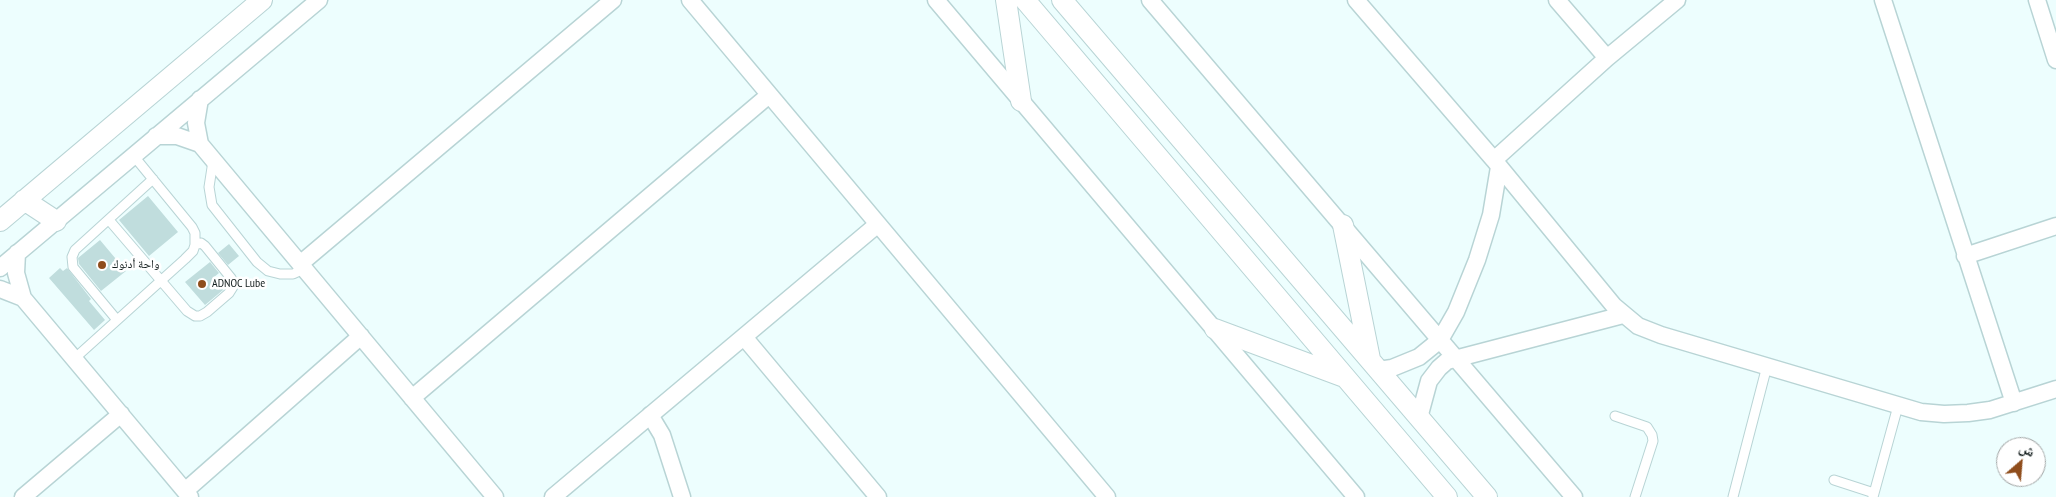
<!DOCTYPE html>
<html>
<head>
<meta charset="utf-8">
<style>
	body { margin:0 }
	#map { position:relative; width:2056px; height:497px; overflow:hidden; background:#edfefe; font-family:"PT Sans Narrow","Noto Naskh Arabic",sans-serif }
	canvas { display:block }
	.north { position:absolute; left:1996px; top:437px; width:50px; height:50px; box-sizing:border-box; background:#fff; border:1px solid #a1a5a5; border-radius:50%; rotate:27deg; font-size:14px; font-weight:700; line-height:20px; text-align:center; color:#141e1e }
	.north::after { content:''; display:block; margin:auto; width:18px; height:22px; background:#8f4d1c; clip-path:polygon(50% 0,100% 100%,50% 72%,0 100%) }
</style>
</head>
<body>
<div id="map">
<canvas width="2056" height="497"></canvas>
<div class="north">ش</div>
</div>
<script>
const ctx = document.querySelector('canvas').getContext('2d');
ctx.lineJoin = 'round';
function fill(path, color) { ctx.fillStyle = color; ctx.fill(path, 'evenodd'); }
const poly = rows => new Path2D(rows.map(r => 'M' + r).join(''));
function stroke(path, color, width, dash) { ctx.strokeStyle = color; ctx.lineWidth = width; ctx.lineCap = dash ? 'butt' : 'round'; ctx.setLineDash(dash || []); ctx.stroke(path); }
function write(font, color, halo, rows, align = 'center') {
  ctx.font = font + ' "PT Sans Narrow","Noto Naskh Arabic",sans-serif'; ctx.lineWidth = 5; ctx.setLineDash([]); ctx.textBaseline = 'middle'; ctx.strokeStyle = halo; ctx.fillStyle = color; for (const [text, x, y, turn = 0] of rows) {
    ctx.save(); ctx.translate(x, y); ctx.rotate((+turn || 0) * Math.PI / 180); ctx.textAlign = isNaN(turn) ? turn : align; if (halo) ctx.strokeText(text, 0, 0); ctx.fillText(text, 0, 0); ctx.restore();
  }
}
const building = poly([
	[148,196,178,232,149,256,119,220],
	[100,240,126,271,101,291,79,264,78,258],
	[229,244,239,256,228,265,218,253],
	[210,262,219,273,213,278,223,290,205,305,185,282],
	[60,268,63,271,67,268,91,299,89,301,105,320,94,330,49,278]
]);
const service = poly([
	[213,161,209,187,212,205,257,262,268,271,280,274,293,274,304,269],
	[109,220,187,311,195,316,200,316,207,312,229,293,234,285,231,278,205,246,201,243,195,245],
	[117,320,73,267,72,257,75,250,153,179],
	[74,359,185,259,193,251,195,245,195,233,192,227,133,155],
	[1615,416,1647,427,1652,435,1653,441,1635,497],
	[1834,480,1874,493],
	[1733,497,1767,366],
	[1873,497,1898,406]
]);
const minor = poly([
	[690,0,1107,497],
	[936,0,1356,497],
	[1150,0,1574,497],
	[1356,0,1494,160,1614,306,1638,326,1661,335,1921,412,1944,414,1968,413,1990,410,2056,389],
	[1557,0,1607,58],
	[1883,0,2014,403],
	[2037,0,2056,60],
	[156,136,177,136,200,144,495,497],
	[200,144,196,123,200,99],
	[1494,160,1607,58,1677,0],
	[17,253,16,273,23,298,190,497],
	[1965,256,2056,226],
	[300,264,613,0],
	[0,268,319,0],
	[0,289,23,298],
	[744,337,878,497],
	[1378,370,1392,368,1419,357,1440,340,1456,312,1477,260,1491,215,1499,167],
	[412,398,769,95],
	[650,415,662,435,682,497],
	[1419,418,1429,381,1439,368,1447,361,1623,315],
	[185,491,361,336],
	[23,497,121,414],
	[553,497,878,224]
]);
const tertiary = poly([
	[1006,0,1021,101],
	[1025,0,1447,497],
	[1062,0,1487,497],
	[24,200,56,221],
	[0,221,262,0],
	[1343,225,1370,359],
	[1215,329,1344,377]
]);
const markers = [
	[102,265,5,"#8f4d1c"],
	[202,284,5,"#8f4d1c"]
];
const poiNames = [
	["واحة أدنوك",112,265],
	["ADNOC Lube",212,284]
];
fill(building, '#c0dddd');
stroke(service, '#b8d4d5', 11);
stroke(minor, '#b8d4d5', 19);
stroke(tertiary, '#b8d4d5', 22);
stroke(service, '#fff', 9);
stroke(minor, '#fff', 16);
stroke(tertiary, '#fff', 20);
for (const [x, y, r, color] of markers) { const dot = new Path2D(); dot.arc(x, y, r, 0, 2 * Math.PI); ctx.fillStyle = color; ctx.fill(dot); stroke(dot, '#fff', 2); }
write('12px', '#141e1e', '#fff', poiNames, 'left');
</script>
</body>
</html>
